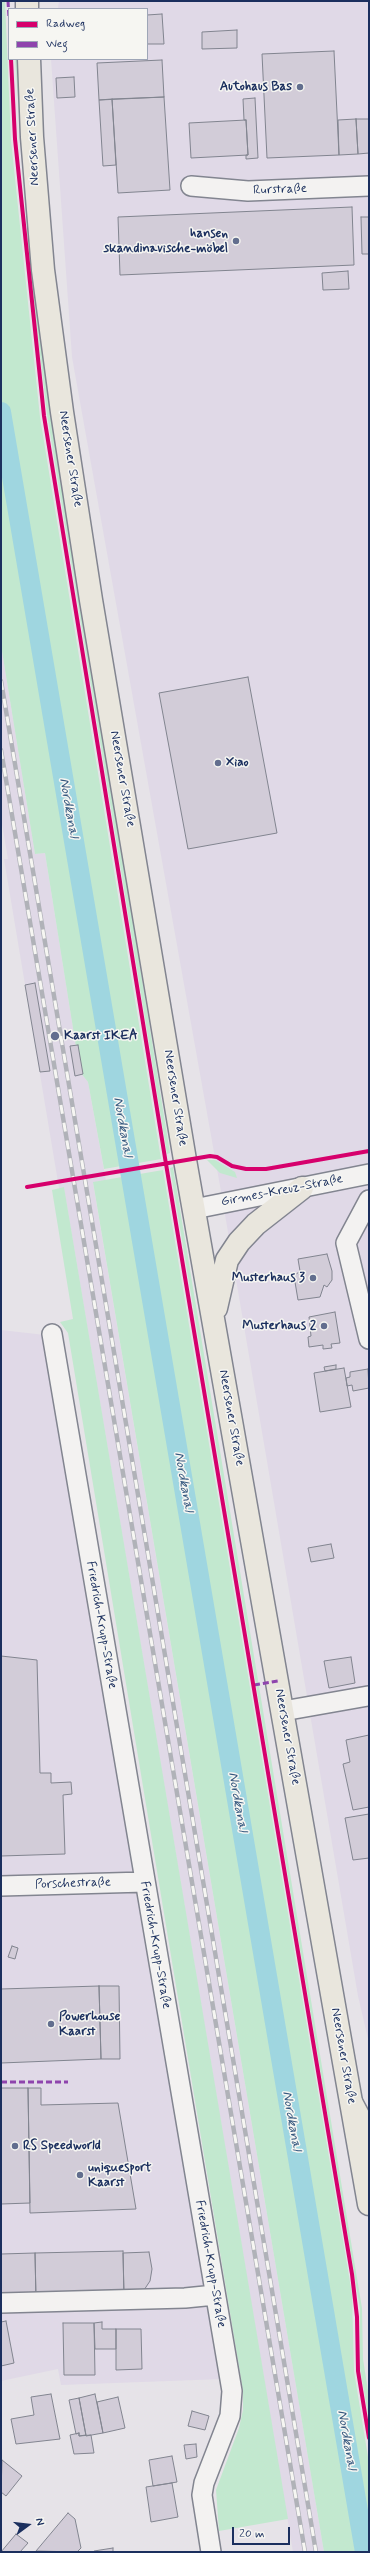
<!DOCTYPE html>
<html>
<head>
<meta charset="utf-8">
<style>
	body { margin:0 }
	#map { position:relative; width:370px; height:2553px; overflow:hidden; background:#e6e3e8; font-family:Mynerve,sans-serif }
	canvas { display:block }
	.frame { position:absolute; inset:0; border:2px solid #1b2f5e; pointer-events:none }
	.legend { position:absolute; left:8px; top:8px; width:140px; height:52px; box-sizing:border-box; background:#f6f6f2; border:1px solid #9ea6b7; margin:0; padding:5px 7px; list-style:none; font-size:12px; color:#1b2f5e }
	.legend li { display:flex; align-items:center; gap:8px; height:20px }
	.legend b { width:20px; border:1px solid #9ea6b7 }
	.north { position:absolute; left:8px; top:2505px; width:40px; height:40px; -webkit-text-stroke:3px #f6f6f2; paint-order:stroke; rotate:75deg; font-size:11px; font-weight:700; line-height:16px; text-align:center; color:#1b2f5e }
	.north::after { content:''; display:block; margin:auto; width:14px; height:18px; background:#1b2f5e; clip-path:polygon(50% 0,100% 100%,50% 72%,0 100%) }
	.scale { position:absolute; left:232px; top:2527px; width:58px; height:18px; box-sizing:border-box; border:2px solid #1b2f5e; border-top:0; padding-left:5px; font-size:12px; line-height:14px; white-space:nowrap; color:#1b2f5e; -webkit-text-stroke:3px #f6f6f2; paint-order:stroke }
</style>
</head>
<body>
<div id="map">
<canvas width="370" height="2553"></canvas>
<div class="frame"></div>
<ul class="legend">
<li><b style="height:5px;background:#d6006c"></b>Radweg</li>
<li><b style="height:5px;background:#8e44ad"></b>Weg</li>
</ul>
<div class="north">N</div>
<div class="scale">20 m</div>
</div>
<script>
const ctx = document.querySelector('canvas').getContext('2d');
ctx.lineJoin = 'round';
function fill(path, color) { ctx.fillStyle = color; ctx.fill(path, 'evenodd'); }
const poly = rows => new Path2D(rows.map(r => 'M' + r).join(''));
function stroke(path, color, width, dash) { ctx.strokeStyle = color; ctx.lineWidth = width; ctx.lineCap = dash ? 'butt' : 'round'; ctx.setLineDash(dash || []); ctx.stroke(path); }
function write(font, color, halo, rows, align = 'center') {
  ctx.font = font + ' Mynerve,sans-serif'; ctx.lineWidth = 3; ctx.setLineDash([]); ctx.textBaseline = 'middle'; ctx.strokeStyle = halo; ctx.fillStyle = color; for (const [text, x, y, turn = 0] of rows) {
    ctx.save(); ctx.translate(x, y); ctx.rotate((+turn || 0) * Math.PI / 180); ctx.textAlign = isNaN(turn) ? turn : align; if (halo) ctx.strokeText(text, 0, 0); ctx.fillText(text, 0, 0); ctx.restore();
  }
}
const built = poly([
	[59,1,369,1,369,2043,358,1996,222,1197,72,357,51,59,147,59,147,9,50,9,58,8],
	[1,645,35,854,45,853,80,1072,88,1082,106,1181,93,1183,324,2552,293,2552,64,1188,59,1188,4,859,8,859,1,818],
	[1,1330,45,1335,223,2379,61,2385,58,2369,1,2381]
]);
const green = poly([
	[1,1,5,1,11,140,40,417,161,1159,104,1169,88,1082,80,1072,45,853,35,854,1,645],
	[15,59,20,59,33,270,51,413,170,1153,167,1154,47,414,30,269],
	[207,1160,215,1160,235,1172,237,1178,220,1173],
	[173,1167,362,2308,363,2359,369,2397,369,2421,360,2368,360,2309,170,1168],
	[163,1170,352,2294,354,2371,369,2463,369,2552,324,2552,93,1182],
	[64,1187,288,2519,219,2531,216,2490,239,2428,243,2410,243,2391,68,1333,60,1322,73,1319,52,1190]
]);
const canal = poly([
	[1,412,365,2552]
]);
const building = poly([
	[162,14,164,44,147,44,147,15,162,14],
	[237,30,237,48,202,49,202,32,237,30],
	[334,51,339,155,267,158,262,54,334,51],
	[162,60,164,97,99,100,97,63,162,60],
	[74,77,75,97,57,98,56,78,74,77],
	[164,97,170,190,118,193,112,99,164,97],
	[255,98,258,158,246,159,246,155,248,155,246,120,244,120,243,99,255,98],
	[112,99,116,165,103,166,99,100,112,99],
	[356,119,358,154,339,155,338,120,356,119],
	[356,119,369,119,369,153,358,154,356,119],
	[246,120,248,155,191,158,189,123,246,120],
	[352,207,354,265,120,275,118,217,352,207],
	[361,217,369,217,369,254,362,254,361,217],
	[348,271,349,289,323,290,322,273,348,271],
	[248,677,277,833,188,849,159,693,248,677],
	[35,983,50,1071,40,1072,25,985,35,983],
	[78,1045,83,1074,75,1076,70,1046,78,1045],
	[327,1254,332,1271,332,1280,327,1287,324,1285,320,1297,298,1300,294,1276,300,1271,298,1259,327,1254],
	[335,1312,340,1343,331,1344,332,1348,323,1349,323,1345,309,1347,308,1337,311,1336,309,1317,335,1312],
	[336,1365,336,1369,325,1371,324,1367,336,1365],
	[344,1368,351,1407,320,1412,314,1373,344,1368],
	[368,1369,369,1388,353,1391,352,1385,347,1386,346,1378,350,1377,350,1372,368,1369],
	[331,1544,334,1558,311,1562,308,1548,331,1544],
	[1,1656,37,1660,40,1773,51,1773,51,1783,71,1782,72,1794,63,1795,65,1854,1,1856,1,1656],
	[351,1657,355,1683,329,1688,324,1661,351,1657],
	[369,1735,369,1807,353,1810,343,1764,350,1762,346,1740,369,1735],
	[369,1814,369,1858,353,1860,345,1818,369,1814],
	[12,1946,18,1948,15,1959,8,1957,12,1946],
	[99,1986,119,1986,120,2059,101,2059,99,1986],
	[99,1986,101,2059,1,2063,1,1989,99,1986],
	[1,2088,28,2088,30,2203,1,2204,1,2088],
	[28,2088,41,2088,41,2105,118,2103,136,2209,30,2213,28,2088],
	[123,2251,124,2297,36,2299,35,2253,123,2251],
	[149,2252,152,2269,150,2281,144,2290,135,2294,124,2295,123,2253,149,2252],
	[35,2253,36,2299,1,2300,1,2254,35,2253],
	[6,2321,14,2363,1,2366,1,2322,6,2321],
	[102,2322,102,2329,116,2329,116,2349,95,2349,94,2323,102,2322],
	[63,2323,94,2323,95,2375,64,2375,63,2323],
	[116,2329,141,2329,142,2369,116,2370,116,2329],
	[51,2394,60,2439,16,2444,11,2419,34,2415,31,2397,51,2394],
	[95,2394,103,2433,86,2436,79,2398,95,2394],
	[118,2397,125,2428,103,2433,97,2402,118,2397],
	[79,2398,86,2435,79,2436,79,2433,76,2434,69,2400,79,2398],
	[192,2411,209,2416,205,2430,188,2426,192,2411],
	[79,2433,79,2436,91,2435,94,2453,74,2454,70,2435,79,2433],
	[196,2444,197,2457,186,2459,184,2445,196,2444],
	[172,2456,177,2482,153,2486,149,2460,172,2456],
	[2,2460,22,2476,6,2496,1,2492,2,2460],
	[172,2483,178,2517,151,2522,146,2487,172,2483],
	[68,2513,75,2519,81,2548,77,2552,36,2551,68,2513],
	[16,2534,28,2543,20,2552,1,2552,16,2534],
	[113,2548,113,2552,94,2552,94,2551,113,2548]
]);
const minor = poly([
	[191,186,248,191,369,186],
	[369,1200,346,1243,369,1339],
	[194,1209,369,1174],
	[52,1334,232,2391,230,2416,204,2483,202,2495,211,2552],
	[283,1711,368,1696],
	[1,1886,145,1882],
	[1,2303,185,2298,215,2295]
]);
const major = poly([
	[27,1,27,9],
	[29,59,32,137,43,270,62,412,91,600,185,1160,369,2204],
	[216,1308,227,1260,239,1242,256,1224,302,1188]
]);
const highway = poly([
	[352,2104,369,2136]
]);
const rail = poly([
	[1,681,316,2552],
	[1,750,305,2552]
]);
const quiet = poly([
	[8,1,9,18],
	[254,1685,278,1681],
	[1,2082,68,2082]
]);
const cycleway = poly([
	[11,59,15,139,44,416,166,1164,352,2274,357,2317,358,2371,369,2438],
	[27,1187,210,1156,217,1157,232,1166,246,1169,266,1169,369,1151]
]);
const markers = [
	[300,87,4,"#626e8e"],
	[236,241,4,"#626e8e"],
	[218,763,4,"#626e8e"],
	[55,1036,5,"#626e8e"],
	[313,1278,4,"#626e8e"],
	[324,1326,4,"#626e8e"],
	[51,2024,4,"#626e8e"],
	[15,2146,4,"#626e8e"],
	[80,2175,4,"#626e8e"]
];
const poiNames = [
	["Autohaus Bas",292,87,"right"],
	["hansen",228,234,"right"],
	["skandinavische-möbel",228,249,"right"],
	["Xiao",226,763],
	["Kaarst IKEA",64,1036],
	["Musterhaus 3",305,1278,"right"],
	["Musterhaus 2",316,1326,"right"],
	["Powerhouse",59,2017],
	["Kaarst",59,2032],
	["RS Speedworld",23,2146],
	["uniquesport",88,2168],
	["Kaarst",88,2183]
];
const streetNames = [
	["Neersener Straße",33,137,-93],
	["Rurstraße",280,190,-2],
	["Neersener Straße",70,459,81],
	["Neersener Straße",122,779,80],
	["Neersener Straße",175,1098,81],
	["Girmes-Kreuz-Straße",282,1191,-11],
	["Neersener Straße",231,1418,80],
	["Friedrich-Krupp-Straße",101,1625,80],
	["Neersener Straße",287,1737,80],
	["Porschestraße",73,1884,-2],
	["Friedrich-Krupp-Straße",155,1945,80],
	["Neersener Straße",343,2056,80],
	["Friedrich-Krupp-Straße",210,2264,80]
];
const waterNames = [
	["Nordkanal",68,808,80],
	["Nordkanal",122,1127,80],
	["Nordkanal",183,1482,80],
	["Nordkanal",237,1802,80],
	["Nordkanal",291,2121,80],
	["Nordkanal",346,2440,80]
];
fill(built, '#e0d9e7');
fill(green, '#c2e8cf');
stroke(canal, '#9fd6e0', 20);
fill(building, '#d2ccd8');
stroke(building, '#828590', 1);
stroke(minor, '#828590', 22);
stroke(major, '#828590', 25);
stroke(highway, '#828590', 25);
stroke(minor, '#f3f2f1', 19);
stroke(major, '#e9e6dd', 22);
stroke(highway, '#e9e6dd', 22);
stroke(rail, '#b0b2b8', 4.5);
stroke(rail, '#f6f6f2', 3, [9]);
stroke(quiet, '#8e44ad', 3, [6, 3]);
stroke(cycleway, '#d6006c', 4);
for (const [x, y, r, color] of markers) { const dot = new Path2D(); dot.arc(x, y, r, 0, 2 * Math.PI); ctx.fillStyle = color; ctx.fill(dot); stroke(dot, '#f6f6f2', 1.5); }
write('bold 13px', '#1b2f5e', '#f6f6f2', poiNames, 'left');
write('13px', '#1b2f5e', '#f6f6f2', streetNames);
write('italic 14px', '#34577e', '#f6f6f2', waterNames);
</script>
</body>
</html>
